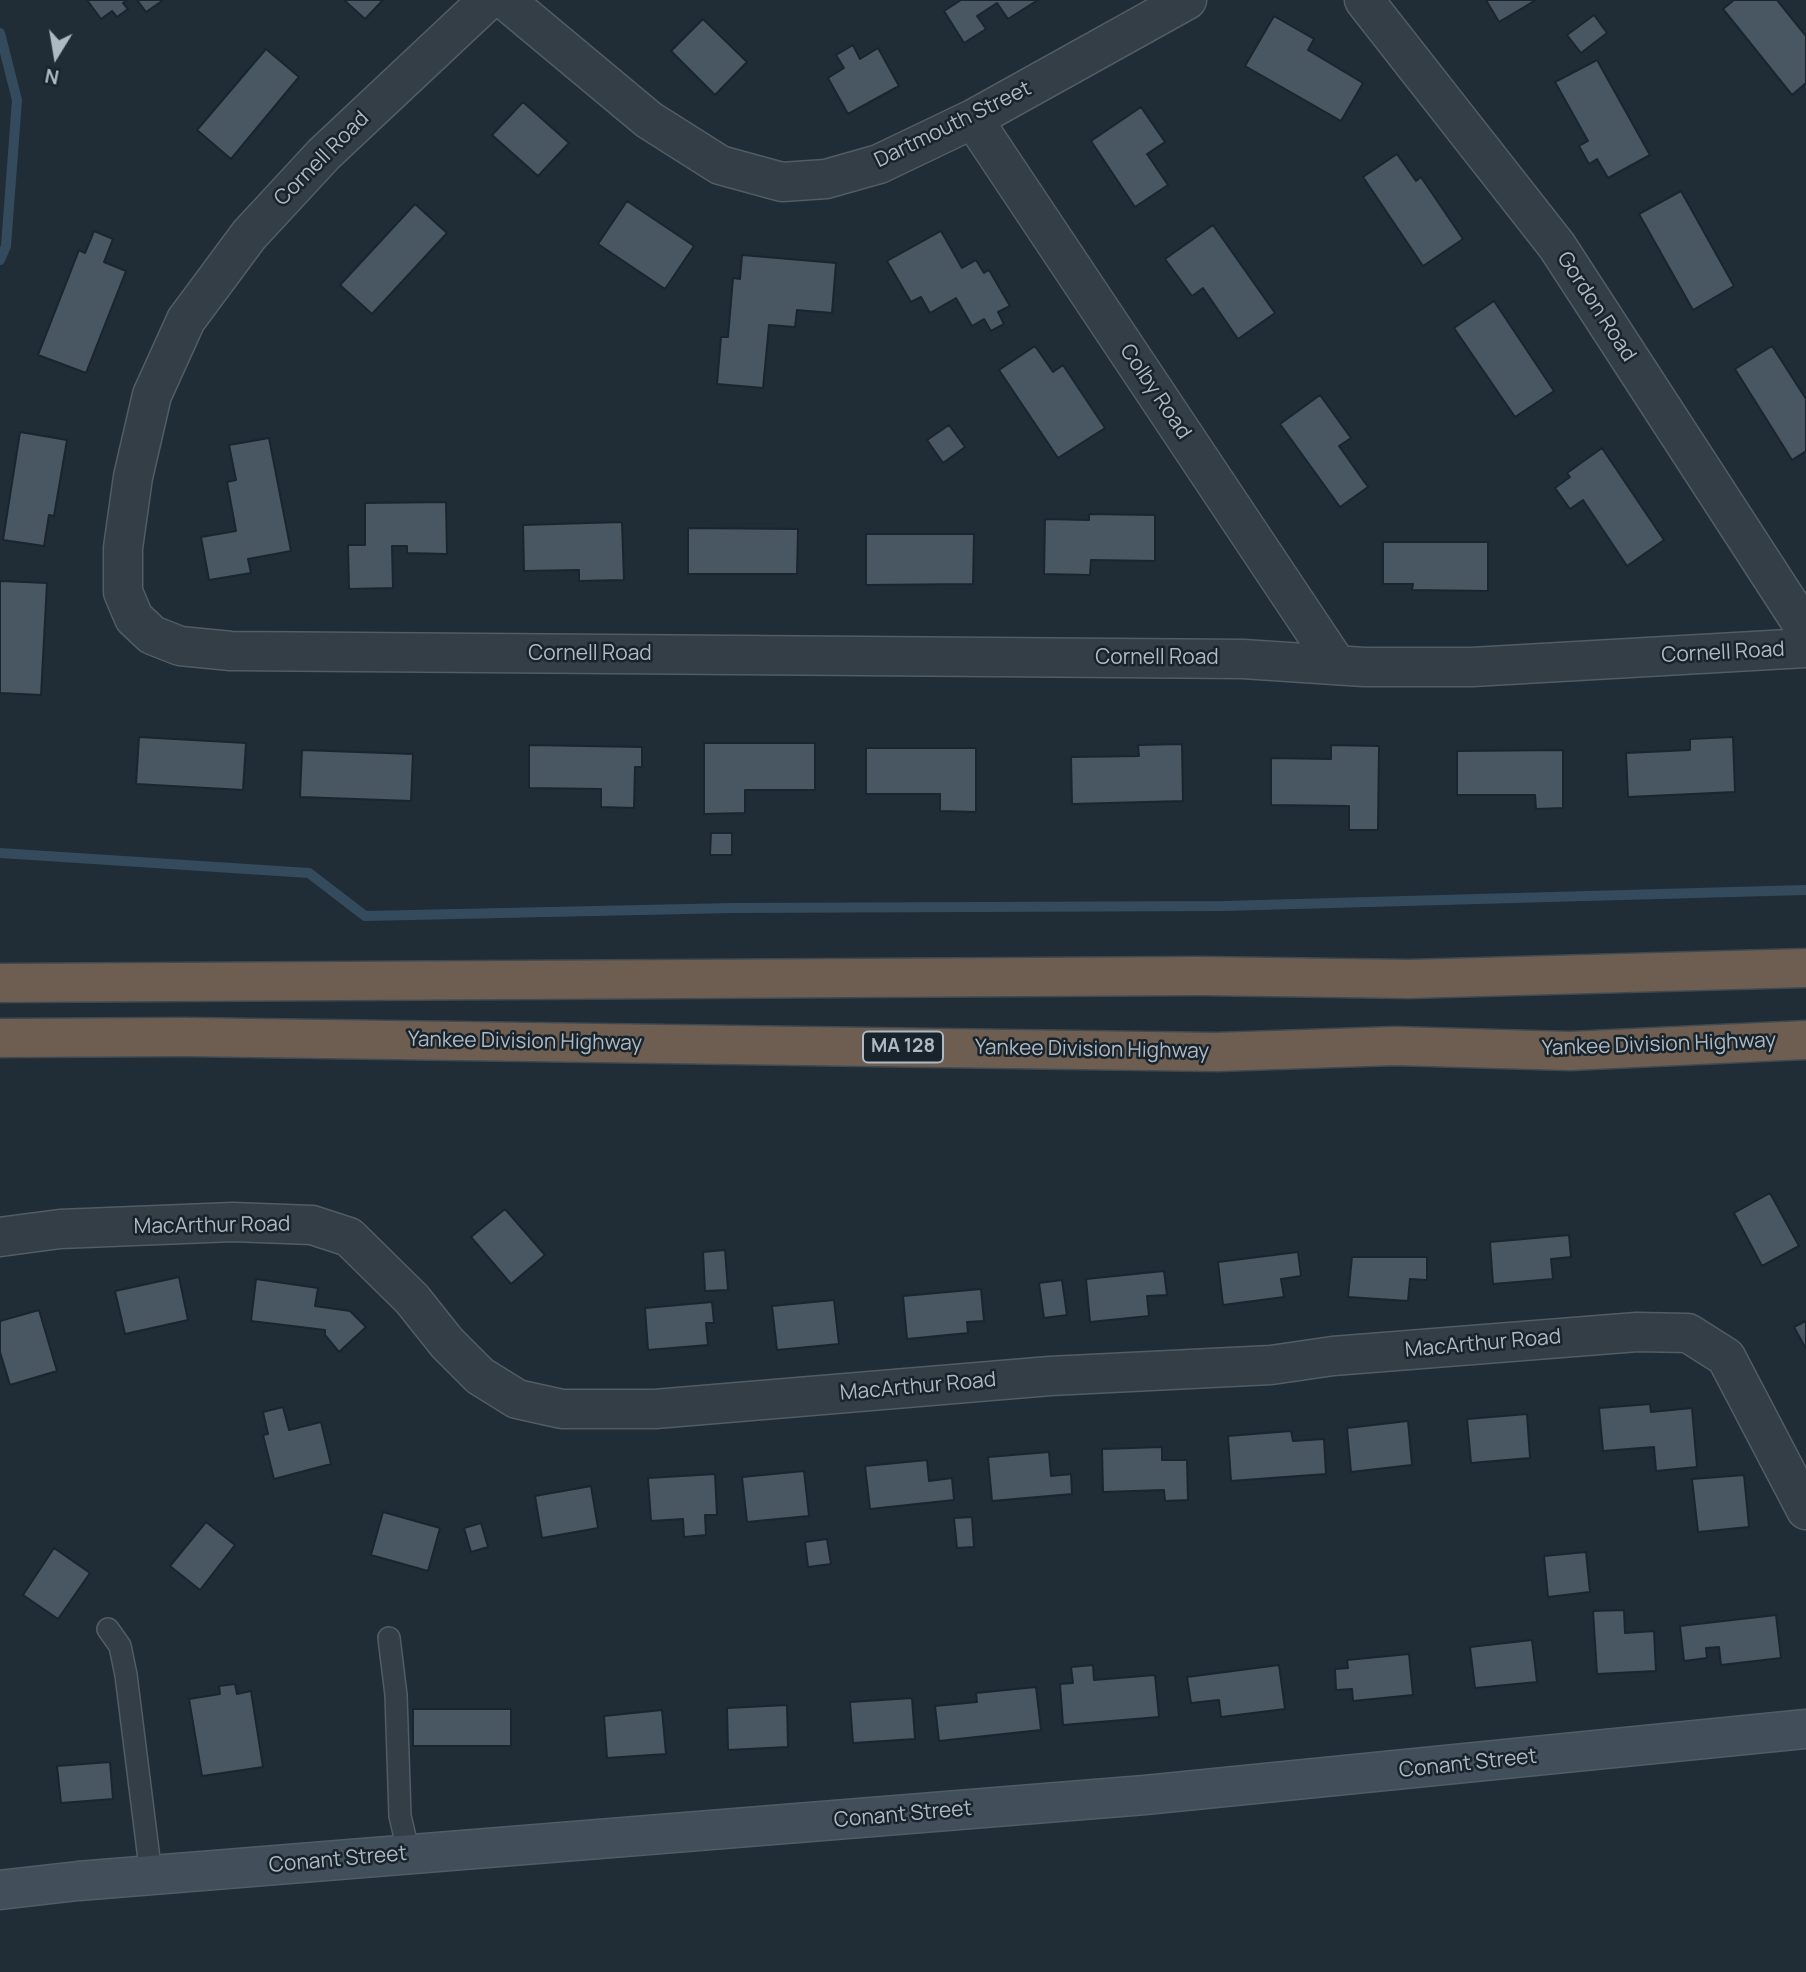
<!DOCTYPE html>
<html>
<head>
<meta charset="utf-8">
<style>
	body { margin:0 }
	#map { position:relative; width:1806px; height:1972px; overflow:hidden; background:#202c36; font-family:Manrope,sans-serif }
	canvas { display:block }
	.north { position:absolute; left:21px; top:21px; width:70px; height:70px; -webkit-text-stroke:5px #19232b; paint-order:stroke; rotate:191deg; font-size:19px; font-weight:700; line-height:28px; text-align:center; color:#aeb9c4 }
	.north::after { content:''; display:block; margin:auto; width:24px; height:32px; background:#aeb9c4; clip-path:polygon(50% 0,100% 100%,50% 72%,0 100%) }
</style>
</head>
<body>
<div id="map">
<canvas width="1806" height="1972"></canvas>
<div class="north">N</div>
</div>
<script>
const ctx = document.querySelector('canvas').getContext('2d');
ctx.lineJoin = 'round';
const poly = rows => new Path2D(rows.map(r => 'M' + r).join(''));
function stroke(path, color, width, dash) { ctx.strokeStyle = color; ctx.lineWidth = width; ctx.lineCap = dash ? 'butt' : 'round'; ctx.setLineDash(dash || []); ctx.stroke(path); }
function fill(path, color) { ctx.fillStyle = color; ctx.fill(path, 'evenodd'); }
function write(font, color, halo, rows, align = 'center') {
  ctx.font = font + ' Manrope,sans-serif'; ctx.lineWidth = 5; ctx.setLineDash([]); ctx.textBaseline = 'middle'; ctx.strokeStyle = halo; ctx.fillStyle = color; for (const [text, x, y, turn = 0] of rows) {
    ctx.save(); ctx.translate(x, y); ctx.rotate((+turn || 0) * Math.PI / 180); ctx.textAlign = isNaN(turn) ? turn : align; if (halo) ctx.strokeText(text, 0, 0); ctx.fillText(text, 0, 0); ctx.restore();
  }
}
const stream = poly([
	[0,33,17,100,6,246,0,260],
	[0,853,309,873,365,916,733,908,1223,906,1806,890]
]);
const building = poly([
	[87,0,127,0,123,3,128,9,117,17,112,11,101,19,87,0],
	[137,0,162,0,162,1,146,12,137,0],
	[344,0,383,0,365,19,344,0],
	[961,0,1038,0,1008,19,997,3,977,16,986,29,964,43,944,11,961,0],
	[1486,0,1536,0,1499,22,1486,0],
	[1734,0,1777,0,1806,36,1806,83,1792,95,1723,9,1734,0],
	[1594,15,1607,33,1581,53,1567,35,1594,15],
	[1274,16,1314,39,1308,50,1363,83,1341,121,1245,66,1274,16],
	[703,19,747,62,715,95,671,51,703,19],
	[853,45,860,59,878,48,899,86,848,114,828,78,844,68,836,55,853,45],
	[266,49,299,77,231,159,197,130,266,49],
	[1597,60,1650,155,1608,178,1597,159,1589,164,1579,146,1588,141,1555,82,1597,60],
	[523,102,569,143,538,176,492,135,523,102],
	[1141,107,1165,142,1147,154,1168,185,1135,207,1091,141,1141,107],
	[1397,154,1416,181,1421,177,1463,239,1423,266,1363,177,1397,154],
	[1681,191,1734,286,1693,310,1639,214,1681,191],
	[627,201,694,246,665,289,598,244,627,201],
	[415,204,447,233,372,314,340,285,415,204],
	[1213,225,1275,313,1238,339,1203,288,1192,296,1165,259,1213,225],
	[94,231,113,239,104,262,126,271,86,373,38,355,79,250,85,253,94,231],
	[941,231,962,268,976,260,984,273,989,270,1010,306,998,312,1004,324,991,331,984,319,972,326,956,298,930,313,921,297,911,302,887,261,941,231],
	[742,255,836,263,832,313,797,310,795,327,769,325,763,388,717,384,721,337,728,337,733,278,740,279,742,255],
	[1494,301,1554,391,1515,417,1454,328,1494,301],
	[1035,346,1053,372,1063,365,1105,428,1058,458,999,370,1035,346],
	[1772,346,1806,399,1806,451,1792,460,1735,369,1772,346],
	[1320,395,1351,438,1339,446,1368,487,1340,507,1280,424,1320,395],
	[949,425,965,447,943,463,927,440,949,425],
	[20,432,67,440,54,516,49,515,44,546,3,540,20,432],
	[269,438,291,551,248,559,251,573,209,580,201,537,236,531,227,482,236,480,229,445,269,438],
	[1602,448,1664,540,1627,566,1583,500,1570,509,1555,488,1570,477,1567,473,1602,448],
	[446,502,447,554,407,553,407,546,392,546,393,588,349,589,348,545,365,545,365,503,446,502],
	[1089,514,1155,515,1155,561,1091,560,1090,575,1044,574,1045,519,1089,520,1089,514],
	[622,522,624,580,579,581,579,570,524,571,523,525,622,522],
	[688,528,798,529,797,574,688,574,688,528],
	[866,534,974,534,973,584,866,585,866,534],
	[1383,542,1488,542,1488,591,1412,590,1413,584,1383,584,1383,542],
	[0,581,47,583,41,695,0,693,0,581],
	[139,737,246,743,243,790,136,784,139,737],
	[1733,737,1735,792,1628,797,1626,753,1690,750,1690,739,1733,737],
	[704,743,815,743,815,790,745,790,745,813,704,814,704,743],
	[1182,744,1183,801,1072,804,1071,757,1139,756,1138,745,1182,744],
	[529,745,642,747,642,767,635,767,634,808,601,807,601,789,529,788,529,745],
	[1331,745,1379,746,1378,830,1349,830,1349,806,1271,805,1271,758,1331,759,1331,745],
	[866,748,976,748,976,812,940,811,940,794,866,794,866,748],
	[302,750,413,754,411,801,300,797,302,750],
	[1563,750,1563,808,1536,809,1535,795,1457,795,1457,751,1563,750],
	[711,833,732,833,732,855,710,855,711,833],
	[1770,1193,1799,1246,1762,1266,1734,1213,1770,1193],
	[505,1209,545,1255,511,1284,471,1237,505,1209],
	[1569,1235,1571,1257,1551,1259,1553,1279,1493,1284,1490,1242,1569,1235],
	[725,1250,728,1290,705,1291,703,1252,725,1250],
	[1298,1252,1301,1276,1281,1279,1284,1297,1223,1305,1218,1262,1298,1252],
	[1352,1257,1427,1257,1427,1280,1410,1279,1408,1301,1348,1297,1352,1257],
	[1164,1271,1167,1295,1147,1296,1149,1316,1090,1322,1086,1279,1164,1271],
	[179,1277,188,1320,125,1334,115,1291,179,1277],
	[256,1279,318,1288,315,1306,350,1311,366,1327,339,1352,325,1335,325,1330,251,1321,256,1279],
	[1062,1280,1067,1315,1044,1318,1039,1283,1062,1280],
	[981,1289,984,1321,967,1322,968,1333,907,1339,903,1296,981,1289],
	[834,1300,839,1344,777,1350,772,1306,834,1300],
	[712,1302,714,1323,706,1323,708,1345,648,1350,645,1308,712,1302],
	[39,1310,57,1371,10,1385,0,1352,0,1321,39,1310],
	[1806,1321,1806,1349,1794,1327,1806,1321],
	[1650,1404,1651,1412,1692,1408,1697,1467,1656,1471,1654,1447,1603,1451,1599,1408,1650,1404],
	[283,1407,289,1430,321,1422,331,1464,274,1479,263,1435,268,1434,263,1412,283,1407],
	[1527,1414,1530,1458,1471,1463,1467,1419,1527,1414],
	[1408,1421,1412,1465,1351,1472,1347,1428,1408,1421],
	[1291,1431,1293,1441,1324,1439,1326,1474,1231,1481,1228,1436,1291,1431],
	[1162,1447,1162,1460,1187,1460,1188,1500,1165,1501,1164,1490,1103,1492,1102,1449,1162,1447],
	[1049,1452,1051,1476,1071,1474,1072,1494,992,1501,988,1457,1049,1452],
	[927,1460,929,1481,952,1478,954,1500,870,1509,865,1466,927,1460],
	[804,1471,809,1516,747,1522,742,1477,804,1471],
	[715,1474,717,1515,705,1515,706,1535,684,1537,683,1519,651,1521,648,1478,715,1474],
	[1744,1475,1749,1527,1698,1532,1692,1479,1744,1475],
	[591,1486,598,1528,542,1538,535,1496,591,1486],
	[383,1512,440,1528,428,1571,371,1555,383,1512],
	[972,1517,974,1547,957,1548,954,1518,972,1517],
	[206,1522,235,1545,200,1590,170,1566,206,1522],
	[481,1523,488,1547,471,1552,464,1528,481,1523],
	[827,1539,831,1564,808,1567,805,1542,827,1539],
	[54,1548,90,1573,58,1619,23,1595,54,1548],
	[1586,1552,1590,1592,1548,1597,1544,1556,1586,1552],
	[1624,1610,1625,1633,1654,1631,1656,1671,1597,1674,1593,1611,1624,1610],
	[1776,1615,1781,1658,1721,1665,1719,1647,1706,1648,1707,1658,1684,1661,1680,1626,1776,1615],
	[1532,1640,1537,1682,1475,1688,1470,1647,1532,1640],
	[1409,1654,1413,1695,1353,1701,1352,1689,1336,1690,1335,1669,1348,1668,1347,1660,1409,1654],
	[1093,1665,1094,1680,1155,1675,1159,1717,1063,1725,1060,1684,1073,1683,1071,1667,1093,1665],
	[1279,1665,1285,1709,1221,1717,1219,1700,1191,1703,1187,1677,1279,1665],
	[235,1684,237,1694,251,1691,263,1767,202,1776,189,1699,220,1694,219,1686,235,1684],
	[1036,1687,1041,1730,939,1741,935,1706,977,1702,976,1693,1036,1687],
	[912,1698,915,1739,853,1743,850,1702,912,1698],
	[787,1705,788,1747,728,1750,727,1708,787,1705],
	[413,1709,511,1709,511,1746,413,1746,413,1709],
	[662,1710,666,1754,607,1758,604,1716,662,1710],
	[110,1762,113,1799,61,1803,57,1766,110,1762]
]);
const service = poly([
	[108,1629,120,1646,126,1675,151,1875],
	[389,1638,396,1695,400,1816,409,1854]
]);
const minor = poly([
	[488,0,324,154,249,235,186,320,152,395,133,477,123,548,123,592,134,618,152,635,180,646,231,651,1243,659,1364,667,1472,667,1806,648],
	[505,0,649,120,720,165,782,182,826,179,879,164,973,119,1187,0],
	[1364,0,1557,246,1806,630],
	[973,119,1337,665],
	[0,1237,60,1229,233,1222,312,1225,349,1237,412,1299,447,1343,480,1376,517,1399,562,1409,655,1409,1050,1376,1271,1365,1333,1356,1637,1332,1688,1333,1726,1357,1806,1510]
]);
const secondary = poly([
	[0,1890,78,1881,1145,1795,1806,1729]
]);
const motorway = poly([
	[0,983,1200,976,1409,979,1806,968],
	[0,1038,186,1037,1216,1052,1395,1046,1570,1051,1806,1040]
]);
const shields = [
	[903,1047,80]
];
const shieldNames = [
	["MA 128",903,1047]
];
const streetNames = [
	["Dartmouth Street",953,125,-26],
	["Cornell Road",322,159,-45],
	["Gordon Road",1596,307,57],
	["Colby Road",1155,392,56],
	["Cornell Road",1723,653,-3],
	["Cornell Road",590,654],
	["Cornell Road",1157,658],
	["Yankee Division Highway",525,1042,1],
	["Yankee Division Highway",1659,1045,-2],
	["Yankee Division Highway",1092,1050,1],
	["MacArthur Road",212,1226,-1],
	["MacArthur Road",1483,1344,-5],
	["MacArthur Road",918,1387,-5],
	["Conant Street",1468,1764,-6],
	["Conant Street",903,1815,-5],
	["Conant Street",338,1860,-5]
];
stroke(stream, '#344b5d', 10);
fill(building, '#485762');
stroke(building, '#1b252d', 2);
stroke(service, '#515c65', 24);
stroke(minor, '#515c65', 41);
stroke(secondary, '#515c65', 41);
stroke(motorway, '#3e4951', 41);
stroke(service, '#343e47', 21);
stroke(minor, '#343e47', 38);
stroke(secondary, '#424e5a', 38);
stroke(motorway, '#6d5e51', 38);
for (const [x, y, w] of shields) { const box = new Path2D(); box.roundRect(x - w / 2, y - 15.5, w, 31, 5); ctx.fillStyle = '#19232b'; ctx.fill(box); stroke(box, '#aeb9c4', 2); }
write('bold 19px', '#aeb9c4', null, shieldNames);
write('21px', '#aeb9c4', '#19232b', streetNames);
</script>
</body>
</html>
